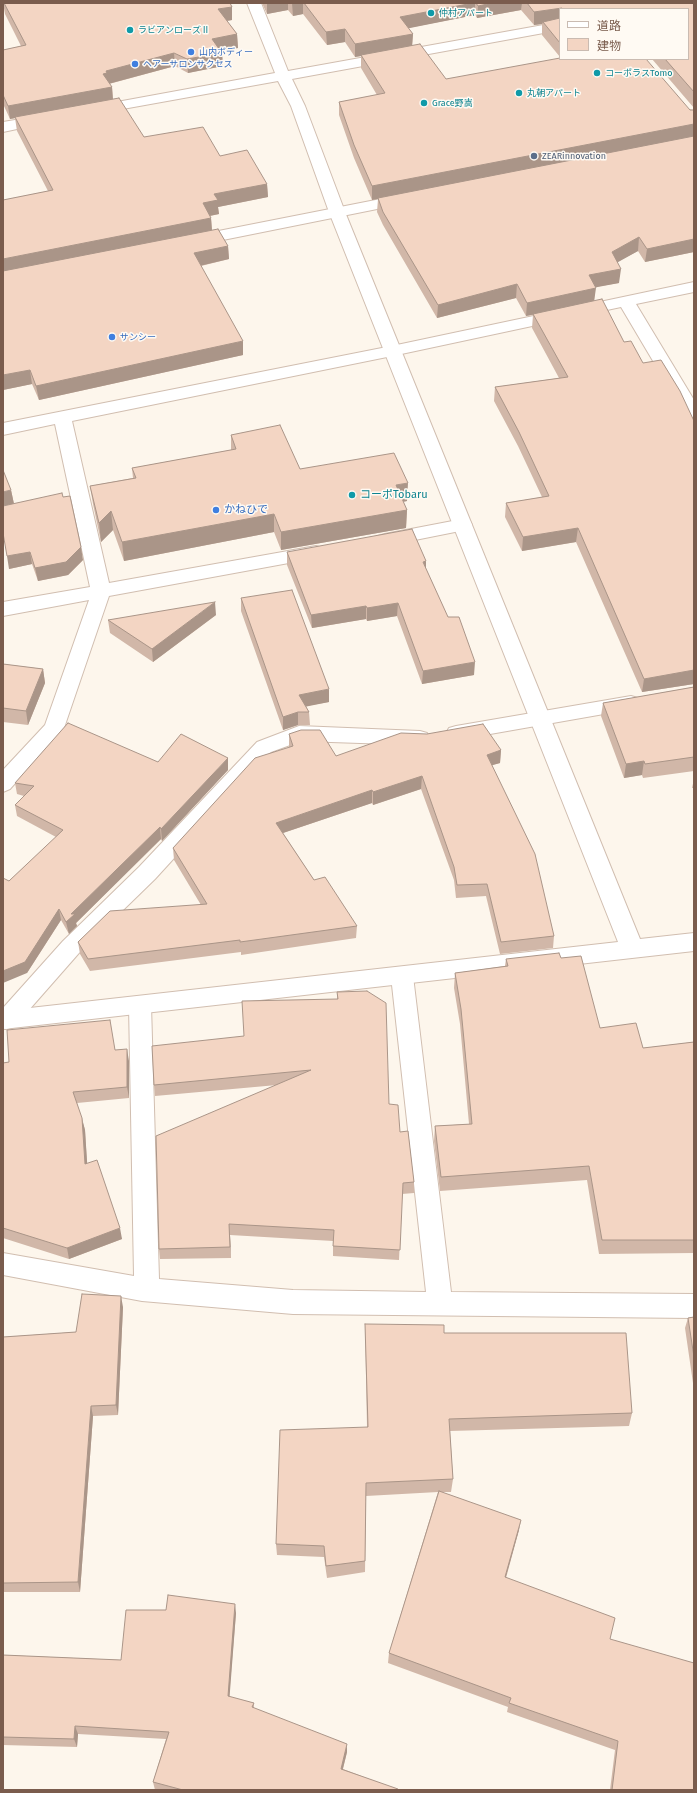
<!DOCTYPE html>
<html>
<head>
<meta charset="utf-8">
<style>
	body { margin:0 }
	#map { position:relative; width:697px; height:1793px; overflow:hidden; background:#fdf6ec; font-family:"Fira Sans","Noto Sans JP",sans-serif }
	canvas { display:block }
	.frame { position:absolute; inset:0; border:4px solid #7a5c4d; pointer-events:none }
	.legend { position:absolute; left:559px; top:8px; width:130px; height:52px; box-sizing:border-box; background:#fffaf3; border:1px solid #cabbb1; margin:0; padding:5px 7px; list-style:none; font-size:12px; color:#7a5c4d }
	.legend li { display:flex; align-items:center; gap:8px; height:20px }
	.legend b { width:20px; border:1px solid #cabbb1 }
</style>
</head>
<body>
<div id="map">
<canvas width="697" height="1793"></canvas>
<div class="frame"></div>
<ul class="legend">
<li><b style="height:5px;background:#fff"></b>道路</li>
<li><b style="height:11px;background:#f3d5c3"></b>建物</li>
</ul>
</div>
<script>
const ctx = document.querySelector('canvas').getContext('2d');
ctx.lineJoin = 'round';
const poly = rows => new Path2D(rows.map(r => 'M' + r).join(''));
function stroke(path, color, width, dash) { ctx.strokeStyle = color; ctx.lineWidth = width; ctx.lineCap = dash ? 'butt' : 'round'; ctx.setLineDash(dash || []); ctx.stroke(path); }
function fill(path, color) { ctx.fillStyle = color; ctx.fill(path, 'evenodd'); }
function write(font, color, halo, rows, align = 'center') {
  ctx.font = font + ' "Fira Sans","Noto Sans JP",sans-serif'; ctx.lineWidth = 3; ctx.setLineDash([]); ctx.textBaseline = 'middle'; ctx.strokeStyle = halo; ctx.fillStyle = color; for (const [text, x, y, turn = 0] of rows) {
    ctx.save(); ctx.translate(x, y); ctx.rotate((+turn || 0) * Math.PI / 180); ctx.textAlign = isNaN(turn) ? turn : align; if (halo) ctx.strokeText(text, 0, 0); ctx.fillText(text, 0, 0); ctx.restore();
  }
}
const minor = poly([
	[406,194,412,196,414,199,412,202,193,246,187,244,185,241,187,238,193,236,406,194],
	[694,282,694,292,636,304,694,400,694,420,688,419,685,415,621,307,392,356,72,421,109,583,316,546,323,548,325,552,323,556,316,558,109,596,64,728,10,789,3,792,3,770,45,725,89,600,3,616,3,602,90,587,55,424,3,435,3,423,392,346,694,282],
	[463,519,470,521,472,525,470,529,385,546,378,544,376,540,378,536,385,534,463,519],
	[631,696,638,698,641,703,638,708,456,740,449,738,446,733,449,728,456,726,631,696],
	[299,726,420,731,427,733,430,738,427,743,420,745,301,741,271,752,155,879,79,953,14,1027,6,1029,3,1028,3,1008,63,941,139,867,257,742,299,726],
	[402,967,410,970,413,976,451,1292,694,1294,694,1318,293,1314,142,1301,3,1275,3,1253,134,1276,129,1005,132,998,140,996,148,998,151,1005,159,1279,293,1290,426,1292,391,976,394,970,402,967]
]);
const tertiary = poly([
	[247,3,261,3,288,71,560,22,560,30,292,79,305,106,345,212,640,939,694,933,694,951,3,1029,3,1011,618,942,329,212,291,106,278,81,95,114,90,113,88,110,90,107,95,106,275,73,247,3],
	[45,115,50,116,52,119,50,122,3,132,3,122,45,115]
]);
const wall = poly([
	[3,3,230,3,232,7,232,20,227,21,237,34,238,48,221,51,222,53,223,66,188,73,175,66,109,84,112,87,113,99,144,137,220,156,267,184,268,197,218,207,219,214,210,216,211,218,212,230,228,246,229,259,201,266,243,355,39,400,32,384,3,390,3,200,48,191,17,131,15,118,10,119,4,106,3,106,3,50,21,46,5,14],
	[262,3,694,3,694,108,652,59,688,59,560,9,560,57,542,35,542,24,534,25,521,10,477,18,475,15,408,28,413,34,412,46,446,79,694,110,694,252,645,262,638,251,617,262,619,283,595,287,594,301,624,342,694,421,694,684,642,692,576,542,522,551,505,517,506,503,542,497,518,446,494,401,495,387,559,378,532,328,533,315,526,316,516,298,437,318,383,225,377,212,378,199,372,200,354,158,339,115,339,102,377,95,361,68,361,56,355,57,345,42,327,45,303,14,293,16,288,10,267,14],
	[231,435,300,469,407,501,403,502,407,510,406,528,281,550,274,532,124,561,113,530,101,542,93,504,90,486,133,478,132,468,231,450],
	[11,490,14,504,83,560,68,575,38,581,32,564,9,569],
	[287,552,426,569,474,675,422,684,397,616,367,621,366,619,312,628,287,565],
	[241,598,329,702,306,706,309,712,310,725,298,725,283,730,241,611],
	[216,615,153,662,110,633,108,620],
	[3,664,43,669,45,683,28,725,3,722],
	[694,687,694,771,643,778,642,775,624,778,601,716,603,703],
	[289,734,336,756,501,750,500,763,492,765,554,936,553,948,500,954,486,896,456,898,454,880,421,789,373,805,372,803,283,833,314,880,357,926,356,938,241,955,241,952,90,971,80,954,78,942,201,905,174,860,173,848,289,747],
	[158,762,228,770,162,841,161,839,76,923,77,926,69,934,61,920,27,973,9,881,56,837,17,816,15,805,24,796,17,794,15,783],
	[694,779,694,788,692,788],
	[561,958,600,1028,643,1048,694,1042,694,1253,599,1254,587,1180,440,1191,434,1141,435,1126,469,1124,460,1024,454,988,455,973,505,966,506,959],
	[337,992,389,1104,400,1132,414,1182,414,1193,402,1194,399,1260,333,1256,333,1241,230,1235,231,1258,160,1259,159,1249,277,1085,155,1096,154,1085,244,1036,337,999],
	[115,1050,129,1061,129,1098,77,1103,85,1130,87,1164,122,1239,69,1259,3,1238,3,1063],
	[123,1307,118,1415,93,1416,80,1592,3,1592,3,1337,76,1332],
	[694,1317,694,1390,685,1328,688,1318],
	[365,1324,444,1333,632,1413,629,1426,450,1431,453,1479,451,1492,442,1492,519,1530,506,1578,610,1639,694,1790,610,1790,615,1750,507,1712,508,1707,388,1663,389,1653,438,1492,366,1496,365,1572,327,1578,324,1557,277,1555,276,1544,367,1427],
	[236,1613,229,1697,254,1703,254,1708,347,1752,343,1769,398,1790,155,1790,153,1782,166,1739,78,1734,77,1747,3,1745,3,1655,121,1660]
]);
const shadedWall = poly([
	[267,3,288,3,288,10,267,14],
	[292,3,303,3,303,14,293,16],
	[473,3,475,3,475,15,400,30,400,17],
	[492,3,522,3,521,10,477,18,478,6],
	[232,7,232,20,219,22,218,9],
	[562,8,562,9,560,9,560,21,543,22,542,24,534,25,534,12],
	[345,29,345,42,327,45,326,32],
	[237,34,238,48,213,52,212,39],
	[413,34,412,47,361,55,361,56,355,57,355,44],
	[174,53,175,66,108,84,103,74,106,71],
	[222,53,223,66,188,73,187,59],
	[112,87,113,101,10,119,8,106],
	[694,124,694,137,372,200,372,186],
	[267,184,268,197,218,207,219,214,204,217,203,203,214,194],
	[211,218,212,231,3,273,3,259],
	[639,237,638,251,611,266,612,252],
	[694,239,694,252,645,262,647,249],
	[228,246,229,259,195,267,194,253],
	[621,269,619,283,587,289,589,275],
	[517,284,516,298,437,318,438,305],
	[596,288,594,302,526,316,527,303],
	[243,341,243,355,39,400,36,386],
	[30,370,32,384,3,390,3,375],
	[408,483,407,501,396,503,396,485],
	[11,490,14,504,3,506,3,492],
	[407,510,406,528,281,550,281,532],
	[111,511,113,530,101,542,99,523],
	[274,514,274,532,124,561,122,542],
	[578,528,576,542,522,551,523,537],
	[81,547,83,560,68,575,38,581,35,568],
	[30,552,32,564,9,569,7,556],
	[426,561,426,574,423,562],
	[215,602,216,615,153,662,152,649],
	[398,603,397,616,367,621,367,608],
	[366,606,366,619,312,628,311,615],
	[475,662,474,675,422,684,423,671],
	[43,669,45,683,28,725,26,711],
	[694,670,694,684,642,692,644,679],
	[329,689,329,702,299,708,299,695],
	[298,712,298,725,283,730,283,717],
	[501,750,500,763,486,767,487,755],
	[228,758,228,770,162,841,161,829],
	[644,761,642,775,624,778,626,764],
	[422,776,421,789,373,805,373,792],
	[372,790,372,803,277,835,276,823],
	[160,827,161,839,76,923,77,926,69,934,66,922,71,914],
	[59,909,61,920,27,973,3,983,3,971],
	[127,1049,129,1061,129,1098,127,1087],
	[82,1118,85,1130,88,1176,85,1164],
	[229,1224,230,1235,231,1258,230,1247],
	[120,1228,122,1239,69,1259,67,1248],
	[121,1296,123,1307,118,1415,116,1405],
	[91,1406,93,1416,80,1592,78,1582],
	[521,1520,519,1530,503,1587,505,1577],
	[235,1604,236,1613,229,1704,228,1696],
	[75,1726,78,1734,77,1747,74,1739],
	[347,1744,347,1752,341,1776,341,1769]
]);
const building = poly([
	[4,3,230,3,232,7,218,9,237,34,212,39,222,53,187,59,174,53,106,71,107,73,103,74,112,87,8,106,3,95,3,50,26,45,4,3],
	[304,3,473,3,400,17,413,34,355,44,345,29,326,32,304,3],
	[476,3,492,3,478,6,476,3],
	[527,3,694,3,694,92,665,59,688,59,688,9,562,9,562,8,534,12,527,3],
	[560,18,560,43,543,22,560,18],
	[420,44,446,79,560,58,560,59,646,59,690,110,694,110,694,124,372,186,354,145,339,102,385,93,361,55,420,44],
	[119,98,144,137,203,127,220,156,247,150,267,184,214,194,218,200,203,203,211,218,3,259,3,200,53,190,15,117,119,98],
	[694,136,694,239,647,249,639,237,612,252,621,269,589,275,596,288,527,303,517,284,438,305,383,212,378,198,694,136],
	[218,229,228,246,194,253,243,341,36,386,30,370,3,375,3,271,218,229],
	[602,299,624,342,631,341,643,363,661,360,680,391,694,421,694,670,644,679,578,528,523,537,506,503,549,496,519,432,495,387,568,377,533,314,602,299],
	[280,425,300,469,394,453,408,483,396,485,407,510,281,532,274,514,122,542,111,511,99,523,90,486,136,478,132,468,236,449,231,435,280,425],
	[3,470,11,490,3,492,3,470],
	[62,493,63,497,70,496,81,547,66,562,35,568,30,552,7,556,3,533,3,506,62,493],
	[412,529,426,561,423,562,448,617,459,617,475,662,423,671,398,603,367,608,366,606,311,615,287,552,412,529],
	[292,590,329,689,299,695,309,712,298,712,283,717,241,598,292,590],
	[215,602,152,649,108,620,215,602],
	[3,664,43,669,26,711,3,708,3,664],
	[694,687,694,757,645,764,644,761,626,764,603,703,694,687],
	[68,723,158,762,181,734,228,758,161,829,160,827,71,914,75,914,66,922,59,909,25,962,3,971,3,878,9,881,63,830,15,805,34,786,15,783,68,723],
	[483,724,501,750,487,755,535,854,554,936,501,942,487,884,457,885,454,867,422,776,373,792,372,790,276,823,314,880,325,877,357,926,240,942,240,940,88,959,78,942,110,911,207,904,173,848,255,758,293,746,289,734,301,730,320,730,336,756,401,733,427,734,483,724],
	[559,953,561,958,581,956,600,1028,636,1023,643,1048,694,1042,694,1240,602,1240,589,1166,441,1177,435,1126,472,1124,461,1009,455,973,508,966,506,959,559,953],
	[367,991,386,1003,389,1104,398,1105,400,1132,408,1131,414,1182,403,1183,400,1250,333,1246,334,1230,229,1224,230,1247,159,1249,156,1136,311,1070,154,1085,152,1046,244,1036,242,1001,338,999,337,992,367,991],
	[110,1020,115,1050,127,1049,127,1087,73,1092,82,1118,85,1164,97,1160,120,1228,67,1248,3,1228,3,1063,9,1062,7,1030,110,1020],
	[82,1294,121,1296,116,1405,91,1406,78,1582,3,1583,3,1337,76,1332,82,1294],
	[694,1317,694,1357,688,1318,694,1317],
	[365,1324,444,1325,444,1333,626,1333,632,1413,449,1419,453,1479,366,1483,365,1561,326,1566,324,1546,276,1544,280,1430,368,1427,365,1324],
	[439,1491,521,1520,505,1577,615,1618,610,1639,694,1663,694,1790,612,1790,618,1741,509,1703,511,1698,389,1653,439,1491],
	[168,1595,235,1604,228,1696,254,1703,252,1707,347,1744,341,1769,398,1789,397,1790,183,1790,153,1782,169,1732,75,1726,74,1739,3,1737,3,1655,121,1660,126,1610,166,1610,168,1595]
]);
const markers = [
	[431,13,4,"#0f9aa8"],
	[130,30,4,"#0f9aa8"],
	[191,52,4,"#3f7fe0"],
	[135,64,4,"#3f7fe0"],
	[597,73,4,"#0f9aa8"],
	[519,93,4,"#0f9aa8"],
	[424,103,4,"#0f9aa8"],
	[534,156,4,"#5c6f8a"],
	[112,337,4,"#3f7fe0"],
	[352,495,4,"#0f9aa8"],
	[216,510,4,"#3f7fe0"]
];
const farCulturenames = [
	["仲村アパート",439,13],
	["ラビアンローズⅡ",138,30],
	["コーポラスTomo",605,73],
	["丸朝アパート",527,93],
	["Grace野嵩",432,103]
];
const farShopnames = [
	["山内ボディー",199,52],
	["ヘアーサロンサクセス",143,64],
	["サンシー",120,337]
];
const farServicenames = [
	["ZEARinnovation",542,156]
];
const cultureNames = [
	["コーポTobaru",360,495]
];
const shopNames = [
	["かねひで",224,510]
];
stroke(minor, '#d1beb0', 2);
stroke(tertiary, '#d1beb0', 2);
fill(minor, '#fff');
fill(tertiary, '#fff');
fill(wall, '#d1b7a8');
fill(shadedWall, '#aa9588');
fill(building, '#f3d5c3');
stroke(building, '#aa9588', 1);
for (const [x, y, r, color] of markers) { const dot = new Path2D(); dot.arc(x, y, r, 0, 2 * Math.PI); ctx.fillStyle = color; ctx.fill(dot); stroke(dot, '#fffaf3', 1.5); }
write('9px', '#0d838f', '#fffaf3', farCulturenames, 'left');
write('9px', '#366cbe', '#fffaf3', farShopnames, 'left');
write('9px', '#4e5e75', '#fffaf3', farServicenames, 'left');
write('11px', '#0d838f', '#fffaf3', cultureNames, 'left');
write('11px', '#366cbe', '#fffaf3', shopNames, 'left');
</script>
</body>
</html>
